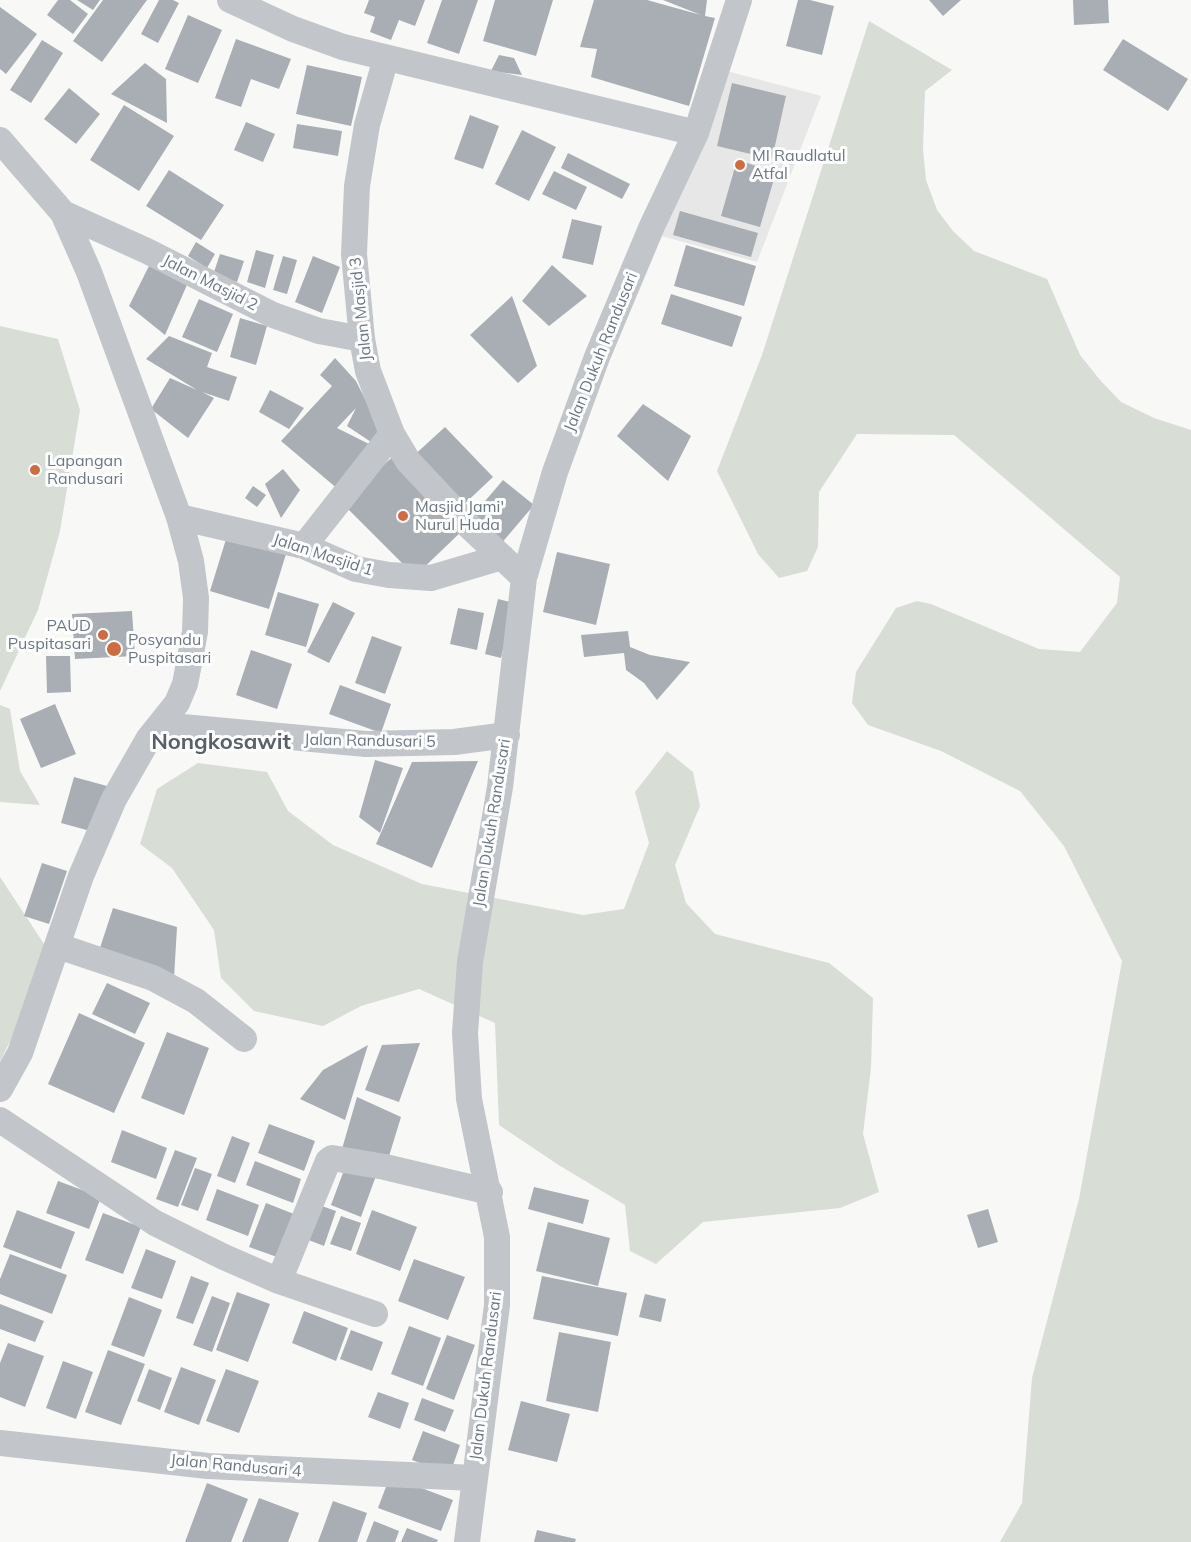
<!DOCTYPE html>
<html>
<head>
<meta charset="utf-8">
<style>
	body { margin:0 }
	canvas { display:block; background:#f8f8f6 }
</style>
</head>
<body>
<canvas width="1191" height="1542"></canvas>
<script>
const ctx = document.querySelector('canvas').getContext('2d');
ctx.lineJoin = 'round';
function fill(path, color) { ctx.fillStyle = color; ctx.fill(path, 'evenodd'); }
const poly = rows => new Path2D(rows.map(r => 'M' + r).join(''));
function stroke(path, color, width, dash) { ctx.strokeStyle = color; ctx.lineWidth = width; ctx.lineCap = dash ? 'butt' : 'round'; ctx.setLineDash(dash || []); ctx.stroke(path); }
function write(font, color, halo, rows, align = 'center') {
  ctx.font = font + ' Mulish,sans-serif'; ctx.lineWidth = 6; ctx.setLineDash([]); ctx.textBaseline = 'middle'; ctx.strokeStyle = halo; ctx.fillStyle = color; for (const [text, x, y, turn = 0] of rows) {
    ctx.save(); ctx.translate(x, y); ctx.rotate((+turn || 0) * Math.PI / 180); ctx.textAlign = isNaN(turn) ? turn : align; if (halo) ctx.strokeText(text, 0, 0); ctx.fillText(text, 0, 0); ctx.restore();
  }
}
const built = poly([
	[727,71,821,96,757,262,654,234]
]);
const green = poly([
	[869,21,952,70,925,91,923,149,926,180,937,210,953,231,974,251,1047,279,1080,355,1100,380,1121,402,1154,418,1191,430,1191,1542,1000,1542,1022,1503,1032,1378,1079,1199,1122,961,1064,846,1020,791,941,751,868,725,852,703,856,672,896,608,917,601,931,604,1039,649,1080,652,1117,603,1120,577,954,435,857,434,819,492,818,547,807,571,779,578,758,554,717,471,762,355],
	[0,326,58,339,80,410,60,531,38,610,0,691],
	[0,705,10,709,20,771,40,805,0,802],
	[667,751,693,772,700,806,675,865,686,903,715,934,829,963,873,998,871,1068,863,1134,879,1192,840,1208,703,1222,656,1264,630,1251,625,1205,557,1164,499,1125,495,1023,419,989,361,1006,323,1026,254,1011,221,978,214,930,172,868,140,844,157,789,198,763,267,772,288,811,333,845,422,884,583,915,624,909,649,843,635,792],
	[0,877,46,947,17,1027,0,1062]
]);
const building = poly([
	[58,0,70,0,88,14,73,34,47,15],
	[77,0,100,0,93,10],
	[103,0,147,0,102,62,73,41],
	[159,0,173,0,179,3,158,43,141,34],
	[369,0,425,0,415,26,399,20,391,40,370,32,375,17,364,13],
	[442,0,478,0,459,54,427,43],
	[495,0,553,0,536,56,483,41],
	[594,0,647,0,701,15,663,0,707,0,705,16,715,18,689,106,591,77,597,49,580,47],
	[798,0,810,0,834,6,822,55,786,46],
	[929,0,961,0,943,16],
	[1073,0,1108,0,1109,23,1074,25],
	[0,7,37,34,6,74,0,69],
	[188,15,222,30,198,83,165,69],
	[236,39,291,59,279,89,251,79,241,107,215,98],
	[1123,39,1188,79,1168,111,1103,70],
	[42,40,63,53,31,103,10,90],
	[499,55,514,58,522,75,491,71],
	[145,63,166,79,167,123,111,94],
	[307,65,362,77,351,126,296,114],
	[732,83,786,96,772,159,717,146],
	[69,88,100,114,76,144,44,119],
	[124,105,174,136,139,191,90,160],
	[470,115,499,126,483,169,454,159],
	[246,122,275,134,263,162,234,150],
	[297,124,342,131,338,156,293,148],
	[522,130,556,147,529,201,495,184],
	[568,153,630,184,622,199,561,168],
	[737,160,776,172,760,227,721,216],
	[169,170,224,205,201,240,146,206],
	[554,171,587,187,576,210,542,194],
	[680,211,758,233,751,257,673,235],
	[572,219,602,226,593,265,562,258],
	[196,242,215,254,207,268,188,256],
	[686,245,756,266,744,306,674,286],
	[256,250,274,255,265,288,247,282],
	[220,254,244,261,237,282,213,275],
	[283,256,297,260,287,294,273,290],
	[313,256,340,267,322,313,295,302],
	[152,260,190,278,165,335,129,306],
	[552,265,587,296,549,326,522,301],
	[671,294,742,317,732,347,661,324],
	[512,296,537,366,518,383,470,335],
	[199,299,233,314,217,352,182,337],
	[240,318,267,326,256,365,230,357],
	[169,336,212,353,207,367,237,377,229,401,202,392,214,398,188,438,151,409,170,378,197,390,146,359],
	[335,358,356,381,384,437,377,446,347,426,356,408,337,428,377,448,339,490,281,441,332,386,320,375],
	[270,390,304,408,289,429,259,412],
	[643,404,691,436,668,481,617,436],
	[445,427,493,477,458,510,410,459],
	[396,454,463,530,415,576,341,502],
	[283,469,300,490,281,518,265,484],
	[503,480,534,505,500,545,469,520],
	[253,486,266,495,257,507,245,498],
	[227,536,286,554,269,609,210,591],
	[557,552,610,564,596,625,543,612],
	[278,592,319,604,306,647,265,635],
	[498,599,514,603,501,658,485,654],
	[333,602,355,613,329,663,307,652],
	[458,608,484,613,477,650,450,644],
	[132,611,135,656,75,659,72,614],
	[628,631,630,647,650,655,690,662,657,700,644,683,626,670,624,653,584,657,581,635],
	[372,636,402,647,385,694,355,683],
	[251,650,292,664,277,709,236,695],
	[46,656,70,656,71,692,47,693],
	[340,685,391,704,381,733,329,714],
	[55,704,76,754,41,768,20,719],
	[375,760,403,768,380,833,359,817],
	[478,761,432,868,376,844,412,762],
	[74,777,107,786,94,832,61,823],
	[42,863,67,871,49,924,24,916],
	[113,908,177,927,174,978,98,954],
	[107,983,150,1003,135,1034,92,1014],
	[79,1013,145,1043,114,1113,48,1084],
	[167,1032,209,1048,184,1115,141,1098],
	[420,1043,399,1102,365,1090,382,1045],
	[368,1045,345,1120,300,1099,323,1070],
	[357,1097,401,1117,386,1166,342,1149],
	[269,1124,315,1141,304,1171,258,1153],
	[122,1130,167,1148,156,1179,111,1162],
	[232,1136,250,1143,235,1183,217,1176],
	[175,1150,197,1158,178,1207,156,1199],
	[255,1161,301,1179,293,1203,246,1185],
	[347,1162,377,1173,361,1217,331,1205],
	[195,1168,212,1174,198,1211,181,1205],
	[58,1181,101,1197,89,1229,46,1213],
	[534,1187,589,1200,583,1224,528,1209],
	[217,1189,259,1205,248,1236,206,1220],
	[266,1203,294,1214,277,1257,249,1247],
	[319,1205,336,1211,324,1246,306,1239],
	[988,1209,998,1242,978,1248,967,1215],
	[17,1210,75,1232,61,1269,3,1247],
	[372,1210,417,1227,400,1271,356,1254],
	[103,1213,141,1227,123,1274,85,1260],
	[341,1216,361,1223,351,1251,330,1244],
	[548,1222,610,1238,598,1286,536,1271],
	[146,1249,176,1261,162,1299,131,1288],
	[10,1254,67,1275,52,1314,0,1294,0,1279],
	[414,1259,465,1277,448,1320,398,1301],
	[191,1276,209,1283,193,1324,176,1318],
	[542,1276,627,1293,618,1336,533,1319],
	[237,1292,270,1304,248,1362,216,1350],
	[645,1294,666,1299,661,1322,639,1317],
	[212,1296,230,1303,212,1352,193,1345],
	[129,1297,162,1310,144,1357,111,1345],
	[0,1304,44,1321,35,1342,0,1329],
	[304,1311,348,1328,336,1361,292,1343],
	[409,1326,441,1338,423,1386,391,1374],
	[351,1330,383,1342,372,1371,340,1359],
	[559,1332,611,1342,598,1412,546,1401],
	[447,1335,475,1345,454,1400,426,1389],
	[8,1343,44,1356,25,1407,0,1397,0,1363],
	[108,1350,145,1364,121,1425,85,1412],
	[63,1361,93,1372,76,1419,46,1408],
	[181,1367,216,1380,199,1425,164,1412],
	[149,1369,172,1378,160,1410,137,1401],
	[226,1369,259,1381,239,1433,206,1421],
	[378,1392,409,1403,400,1429,368,1417],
	[422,1398,454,1410,445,1432,414,1420],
	[521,1401,570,1414,557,1462,508,1450],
	[423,1431,460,1445,450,1474,412,1460],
	[390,1476,453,1500,441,1531,378,1508],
	[207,1483,248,1499,231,1542,185,1542],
	[259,1498,299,1513,288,1542,242,1542],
	[333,1501,367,1513,357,1542,318,1542],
	[374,1521,399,1531,395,1542,366,1542],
	[407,1528,438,1540,437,1542,401,1542],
	[537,1530,576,1539,575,1542,534,1542]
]);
const street = poly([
	[230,0,293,29,343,47,696,133],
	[386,58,367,125,357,186,354,254,362,339,368,371,392,434,408,461,469,526,524,578],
	[0,140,63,213,89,272,179,517,191,561,196,598,195,632,185,684,177,703,149,738,114,799,81,876,20,1053,0,1089],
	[63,213,147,251,273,315,319,331,362,339],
	[179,517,304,546,356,569,389,575,431,578,502,557],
	[304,546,392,434],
	[161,725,366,744,454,742,507,735],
	[58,946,153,978,196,1001,244,1039],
	[0,1120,155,1223,224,1257,279,1281,375,1314],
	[279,1281,328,1161,332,1158,385,1167,490,1192],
	[0,1443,208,1466,474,1478],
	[467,1542,497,1305,497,1237,469,1099,465,1033,470,962,500,787,524,578,555,472,597,357,652,226,696,133,739,0]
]);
const markers = [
	[740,165,6,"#ce6b41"],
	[35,470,6,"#ce6b41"],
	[403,516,6,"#ce6b41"],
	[103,635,6,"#ce6b41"],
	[114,649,8,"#ce6b41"]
];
const poiNames = [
	["MI Raudlatul",752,156],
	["Atfal",752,174],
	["Lapangan",47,461],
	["Randusari",47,479],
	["Masjid Jami'",415,507],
	["Nurul Huda",415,525],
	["PAUD",91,626,"right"],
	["Puspitasari",91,644,"right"],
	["Posyandu",128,640],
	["Puspitasari",128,658]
];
const streetNames = [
	["Jalan Masjid 2",210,283,27],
	["Jalan Masjid 3",361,309,-96],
	["Jalan Dukuh Randusari",601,352,-68],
	["Jalan Masjid 1",323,555,18],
	["Jalan Randusari 5",370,741,1],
	["Jalan Dukuh Randusari",492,823,-81],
	["Jalan Dukuh Randusari",486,1376,-83],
	["Jalan Randusari 4",236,1466,5]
];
const districtNames = [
	["Nongkosawit",221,742]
];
fill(built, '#e6e7e6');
fill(green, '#d8ddd6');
fill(building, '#a8aeb4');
stroke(street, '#c2c5c9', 26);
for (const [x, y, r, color] of markers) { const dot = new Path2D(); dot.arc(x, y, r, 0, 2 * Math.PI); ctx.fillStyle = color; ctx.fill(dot); stroke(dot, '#fff', 2); }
write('16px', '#6b7783', '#fff', poiNames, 'left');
write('16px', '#6b7783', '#fff', streetNames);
write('bold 22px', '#586169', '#fff', districtNames);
</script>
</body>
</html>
